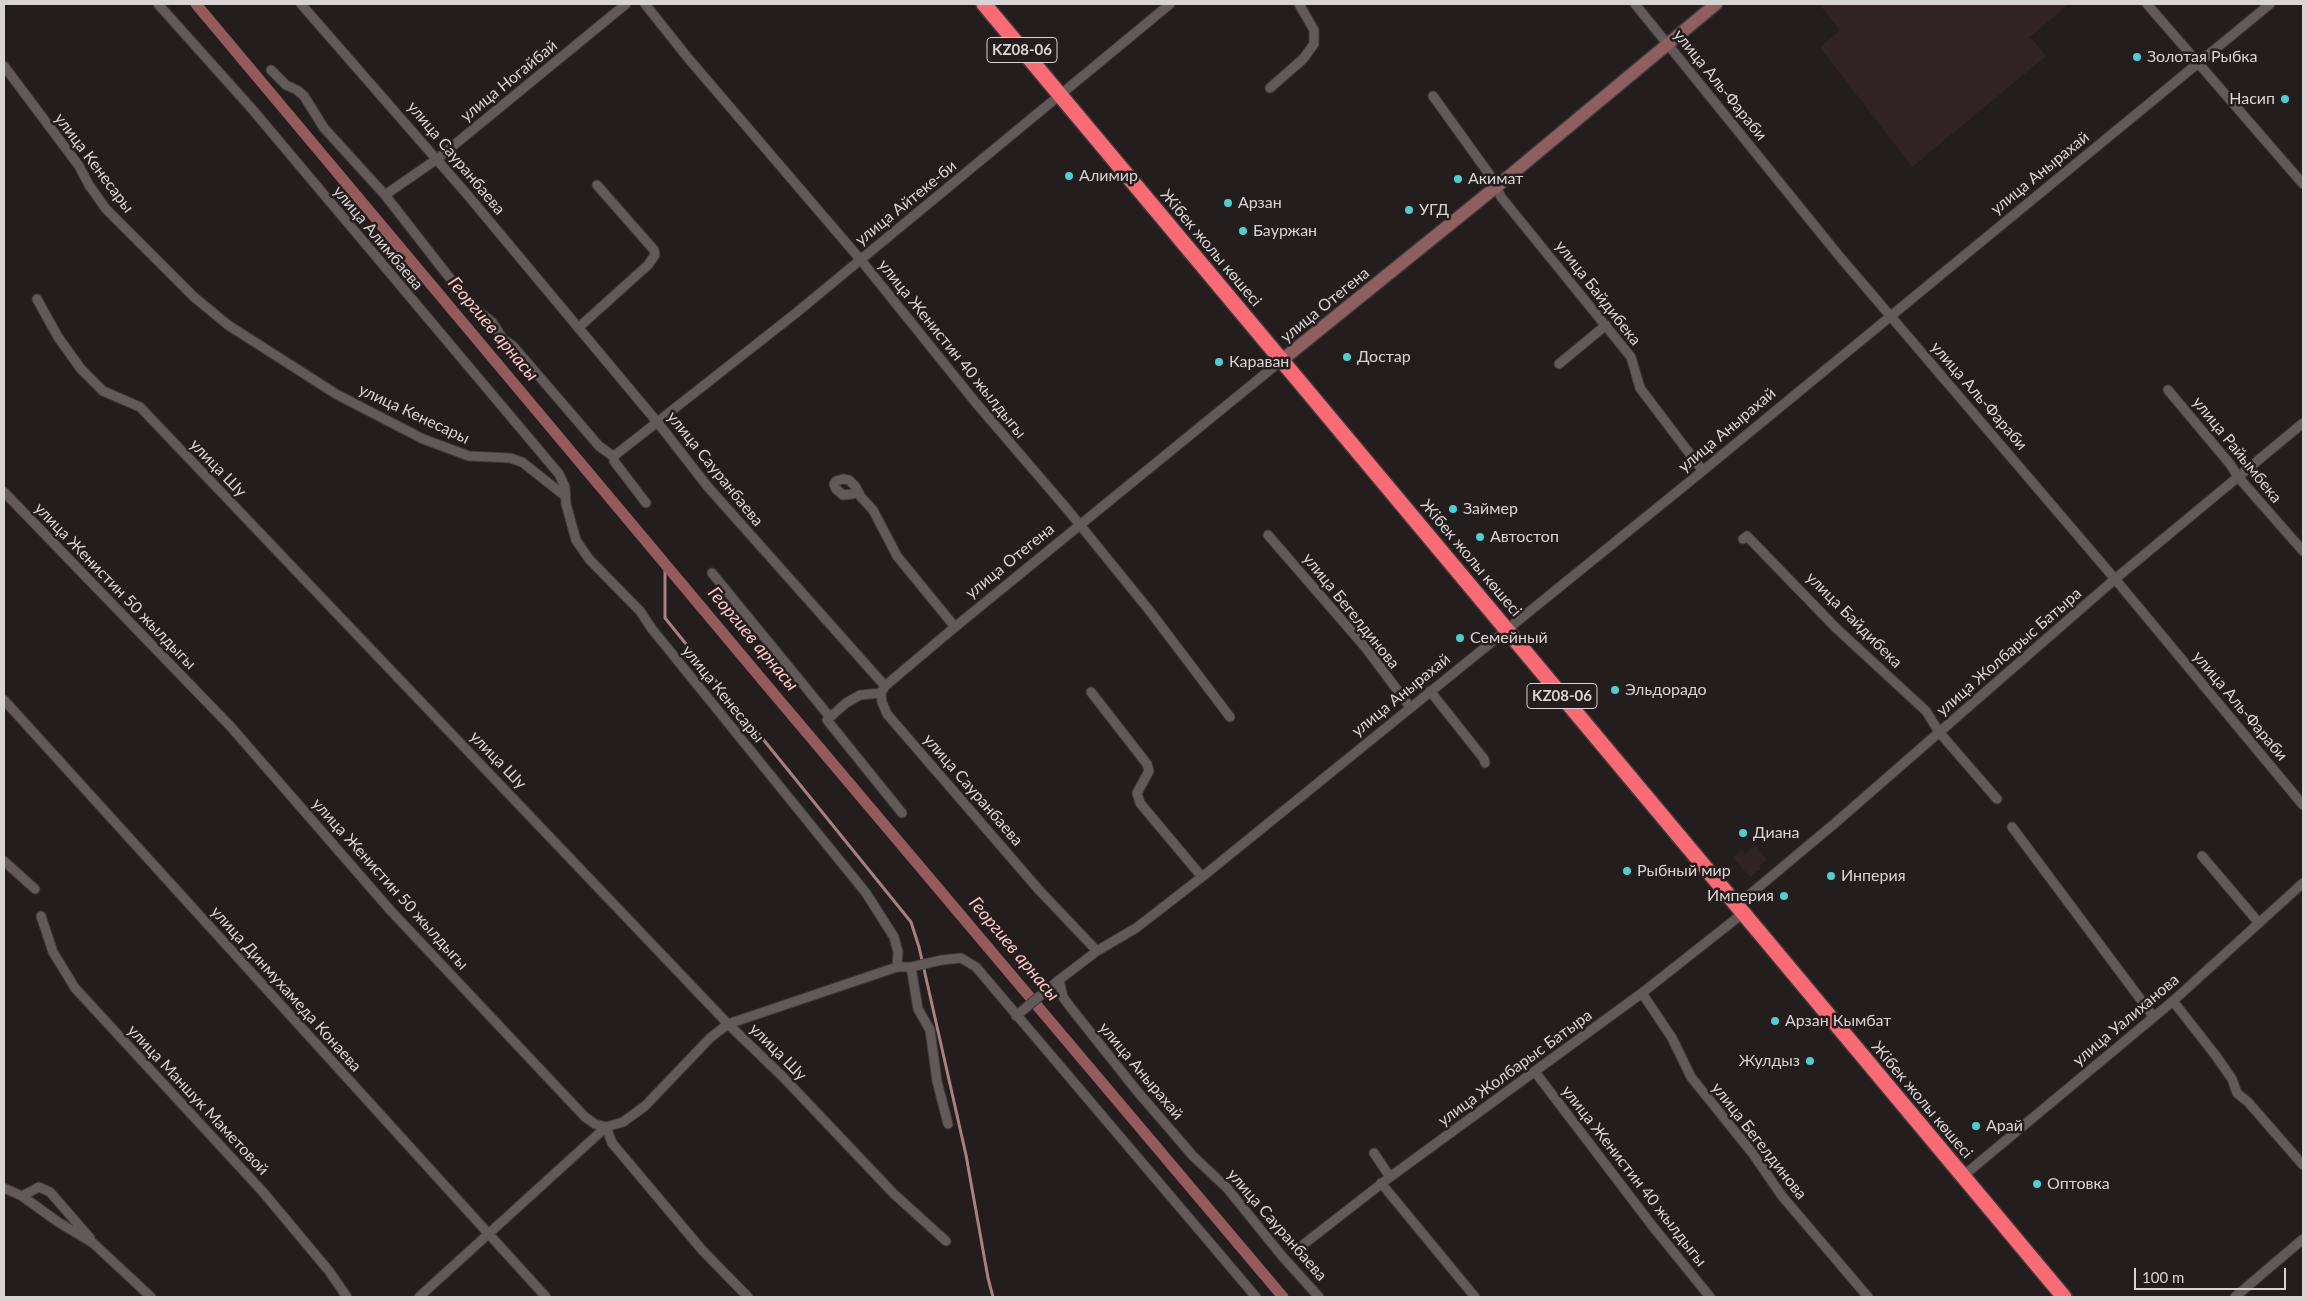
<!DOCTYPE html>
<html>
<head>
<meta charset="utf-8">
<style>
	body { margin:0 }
	#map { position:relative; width:2307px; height:1301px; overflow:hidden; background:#241d1d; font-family:Lato,sans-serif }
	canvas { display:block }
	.frame { position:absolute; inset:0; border:5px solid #d9d4d4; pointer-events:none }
	.scale { position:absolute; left:2134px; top:1268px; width:152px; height:22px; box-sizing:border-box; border:2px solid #d9d4d4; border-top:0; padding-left:6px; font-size:15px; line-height:18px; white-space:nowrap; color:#d9d4d4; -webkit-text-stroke:4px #241d1d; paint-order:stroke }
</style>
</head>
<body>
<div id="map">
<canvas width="2307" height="1301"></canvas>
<div class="frame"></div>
<div class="scale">100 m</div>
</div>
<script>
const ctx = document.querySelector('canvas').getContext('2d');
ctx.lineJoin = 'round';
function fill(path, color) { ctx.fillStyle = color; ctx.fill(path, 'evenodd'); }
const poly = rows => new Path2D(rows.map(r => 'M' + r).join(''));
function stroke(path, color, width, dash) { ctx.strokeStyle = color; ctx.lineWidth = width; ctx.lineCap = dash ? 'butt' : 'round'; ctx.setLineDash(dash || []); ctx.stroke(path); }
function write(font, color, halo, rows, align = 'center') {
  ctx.font = font + ' Lato,sans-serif'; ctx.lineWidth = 5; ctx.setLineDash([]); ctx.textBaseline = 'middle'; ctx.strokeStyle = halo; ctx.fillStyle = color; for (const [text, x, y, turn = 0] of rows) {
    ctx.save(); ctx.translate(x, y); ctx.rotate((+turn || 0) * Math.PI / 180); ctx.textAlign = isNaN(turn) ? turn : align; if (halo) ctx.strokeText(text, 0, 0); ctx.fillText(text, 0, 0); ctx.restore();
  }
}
const built = poly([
	[1819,4,2069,4,2030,37,2046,56,1912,167,1820,47,1840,30],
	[1756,845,1767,860,1759,866,1761,869,1750,877,1733,857,1742,850,1745,854]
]);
const stream = poly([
	[665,563,665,618,911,922,919,947,966,1155,988,1278,993,1297]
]);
const canal = poly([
	[196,4,764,682,1283,1297]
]);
const street = poly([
	[158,4,252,109,559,474,565,487,566,504,576,540,589,559,640,611,652,629,866,893,894,937,898,952,897,967],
	[301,4,465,192,658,423,708,487,885,686],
	[645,4,688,58,860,259,976,403,1067,509,1149,610,1230,717],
	[1635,4,1840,257,2115,579,2303,805],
	[2147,4,2303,184],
	[4,66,79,166,89,185,106,209,194,297,228,325,336,394,423,439,469,456,510,458,522,462,565,496],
	[271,70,286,85,297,90,304,96,324,128,385,195,470,304,492,322,503,339,513,346,599,446,614,457],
	[1270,88,1303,59,1314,44,1314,30,1299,4],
	[1433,96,1492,178,1501,197,1631,357,1640,388,1702,470],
	[385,195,437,159,626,4],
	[37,299,58,337,81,369,103,391,140,407,728,1024,783,1077,894,1194,946,1241],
	[578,328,648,265,655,255,654,250,597,185],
	[1559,364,1606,325],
	[2168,390,2230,464,2239,478,2303,551],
	[856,491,853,494,843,495,836,489,834,484,836,481,843,479,849,480,855,486,861,497,873,510,897,556,955,627],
	[4,492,231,727,391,911,585,1117,595,1124,606,1127],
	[646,503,614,461,614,456,796,313,1170,4],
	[1268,535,1365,647,1410,707],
	[1743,539,1747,536,1836,628,1926,711,1939,732,1997,799],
	[712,573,829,716],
	[1430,691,1484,759,1485,763],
	[1091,692,1147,764,1149,771,1137,793,1140,803,1202,877],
	[881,693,860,695,846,703,827,720,902,813],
	[4,700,546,1297],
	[2012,827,2153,1016],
	[2202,856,2259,923],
	[4,861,35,889],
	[1736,906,1834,824,2115,579,2303,423],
	[41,916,53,952,75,988,263,1192,329,1271,347,1297],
	[1097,951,1039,890,887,714,882,702,881,693,885,686,955,627,1282,360],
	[911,967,918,1009,930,1030,937,1081,948,1124],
	[1059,980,1063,997,1071,1008,1137,1091,1193,1156,1227,1188,1282,1256,1319,1297],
	[1642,993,1672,1038,1691,1077,1753,1154,1782,1196,1868,1297],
	[2173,1001,2216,1056,2232,1079,2237,1093,2248,1102,2303,1165],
	[1016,1016,1059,980,1097,951,1136,928,1202,877,1694,478,2270,4],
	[1535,1072,1654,1228,1710,1297],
	[606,1127,612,1143,703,1251,748,1297],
	[1374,1153,1390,1177],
	[1963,1176,2173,1001,2303,883],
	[1381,1183,1475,1297],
	[4,1188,22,1196,58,1222,93,1243,151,1297],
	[22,1196,39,1187,50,1192,90,1238],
	[1304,1244,1390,1177,1642,993,1742,914],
	[419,1297,606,1127,623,1122,645,1106,710,1038,728,1024,897,967,911,967,942,960,961,958,976,967,1256,1297],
	[2235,1297,2303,1239]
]);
const secondary = poly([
	[1282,360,1496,187,1716,4]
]);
const highway = poly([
	[984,4,2064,1297]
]);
const markers = [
	[2137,57,5,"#51ccd1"],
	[2285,99,5,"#51ccd1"],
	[1069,176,5,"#51ccd1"],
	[1458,179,5,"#51ccd1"],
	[1228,203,5,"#51ccd1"],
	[1409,210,5,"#51ccd1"],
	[1243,231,5,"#51ccd1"],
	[1347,357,5,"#51ccd1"],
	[1219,362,5,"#51ccd1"],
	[1453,509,5,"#51ccd1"],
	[1480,537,5,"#51ccd1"],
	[1460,638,5,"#51ccd1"],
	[1615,690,5,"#51ccd1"],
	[1743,833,5,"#51ccd1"],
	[1627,871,5,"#51ccd1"],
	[1831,876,5,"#51ccd1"],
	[1784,896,5,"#51ccd1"],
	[1775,1021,5,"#51ccd1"],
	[1810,1061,5,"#51ccd1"],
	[1976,1126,5,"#51ccd1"],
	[2037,1184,5,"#51ccd1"]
];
const shields = [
	[1022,50,70],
	[1562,696,70]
];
const shieldNames = [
	["KZ08-06",1022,50],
	["KZ08-06",1562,696]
];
const poiNames = [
	["Золотая Рыбка",2147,57],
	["Насип",2275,99,"right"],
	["Алимир",1079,176],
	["Акимат",1468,179],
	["Арзан",1238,203],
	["УГД",1419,210],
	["Бауржан",1253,231],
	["Достар",1357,357],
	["Караван",1229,362],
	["Займер",1463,509],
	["Автостоп",1490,537],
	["Семейный",1470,638],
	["Эльдорадо",1625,690],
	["Диана",1753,833],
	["Рыбный мир",1637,871],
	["Инперия",1841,876],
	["Империя",1774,896,"right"],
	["Арзан Кымбат",1785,1021],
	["Жулдыз",1800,1061,"right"],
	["Арай",1986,1126],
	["Оптовка",2047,1184]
];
const streetNames = [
	["улица Ногайбай",509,81,-39],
	["улица Аль-Фараби",1720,85,51],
	["улица Сауранбаева",456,158,50],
	["улица Кенесары",94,163,53],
	["улица Анырахай",2040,173,-39],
	["улица Айтеке-би",906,203,-39],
	["улица Алимбаева",378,238,50],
	["Жібек жолы көшесі",1211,248,50],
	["улица Байдибека",1598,293,52],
	["улица Отегена",1325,305,-39],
	["улица Женистин 40 жылдыгы",952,349,51],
	["улица Аль-Фараби",1979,396,49],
	["улица Кенесары",414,414,25],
	["улица Анырахай",1727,430,-40],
	["улица Райымбека",2237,450,51],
	["улица Шу",218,468,46],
	["улица Сауранбаева",715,469,51],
	["Жібек жолы көшесі",1471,558,50],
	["улица Отегена",1010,561,-39],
	["улица Женистин 50 жылдыгы",115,586,46],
	["улица Бегелдинова",1351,611,51],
	["улица Байдибека",1854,620,45],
	["улица Жолбарыс Батыра",2009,652,-41],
	["улица Кенесары",723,694,51],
	["улица Анырахай",1401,695,-39],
	["улица Аль-Фараби",2240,706,50],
	["улица Шу",498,760,46],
	["улица Сауранбаева",973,790,49],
	["улица Женистин 50 жылдыгы",390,884,48],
	["улица Динмухамеда Конаева",286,989,48],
	["улица Уалиханова",2126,1020,-40],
	["улица Шу",778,1052,45],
	["улица Жолбарыс Батыра",1515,1068,-36],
	["улица Анырахай",1141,1071,50],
	["улица Маншук Маметовой",198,1100,47],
	["Жібек жолы көшесі",1922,1100,50],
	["улица Бегелдинова",1759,1141,52],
	["улица Женистин 40 жылдыгы",1634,1176,52],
	["улица Сауранбаева",1277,1225,49]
];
const waterNames = [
	["Георгиев арнасы",493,329,50],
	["Георгиев арнасы",753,639,50],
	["Георгиев арнасы",1014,949,50]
];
fill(built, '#312323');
stroke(stream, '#a97f80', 3);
stroke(canal, '#955b5c', 11);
stroke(street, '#3e3838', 11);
stroke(secondary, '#3e3838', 15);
stroke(highway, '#3e3838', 18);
stroke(street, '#625959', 9);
stroke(secondary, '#8f5e61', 12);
stroke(highway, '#f96b74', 15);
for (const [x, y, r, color] of markers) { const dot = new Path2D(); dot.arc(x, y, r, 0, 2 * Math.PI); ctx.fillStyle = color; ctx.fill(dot); stroke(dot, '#241d1d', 2); }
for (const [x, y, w] of shields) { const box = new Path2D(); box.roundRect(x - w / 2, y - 12.5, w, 25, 4); ctx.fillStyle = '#241d1d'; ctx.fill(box); stroke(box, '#d9d4d4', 1); }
write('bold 15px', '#d9d4d4', null, shieldNames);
write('16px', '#d9d4d4', '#241d1d', poiNames, 'left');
write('16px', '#d9d4d4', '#241d1d', streetNames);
write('italic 18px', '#ffc7c7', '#241d1d', waterNames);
</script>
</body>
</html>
